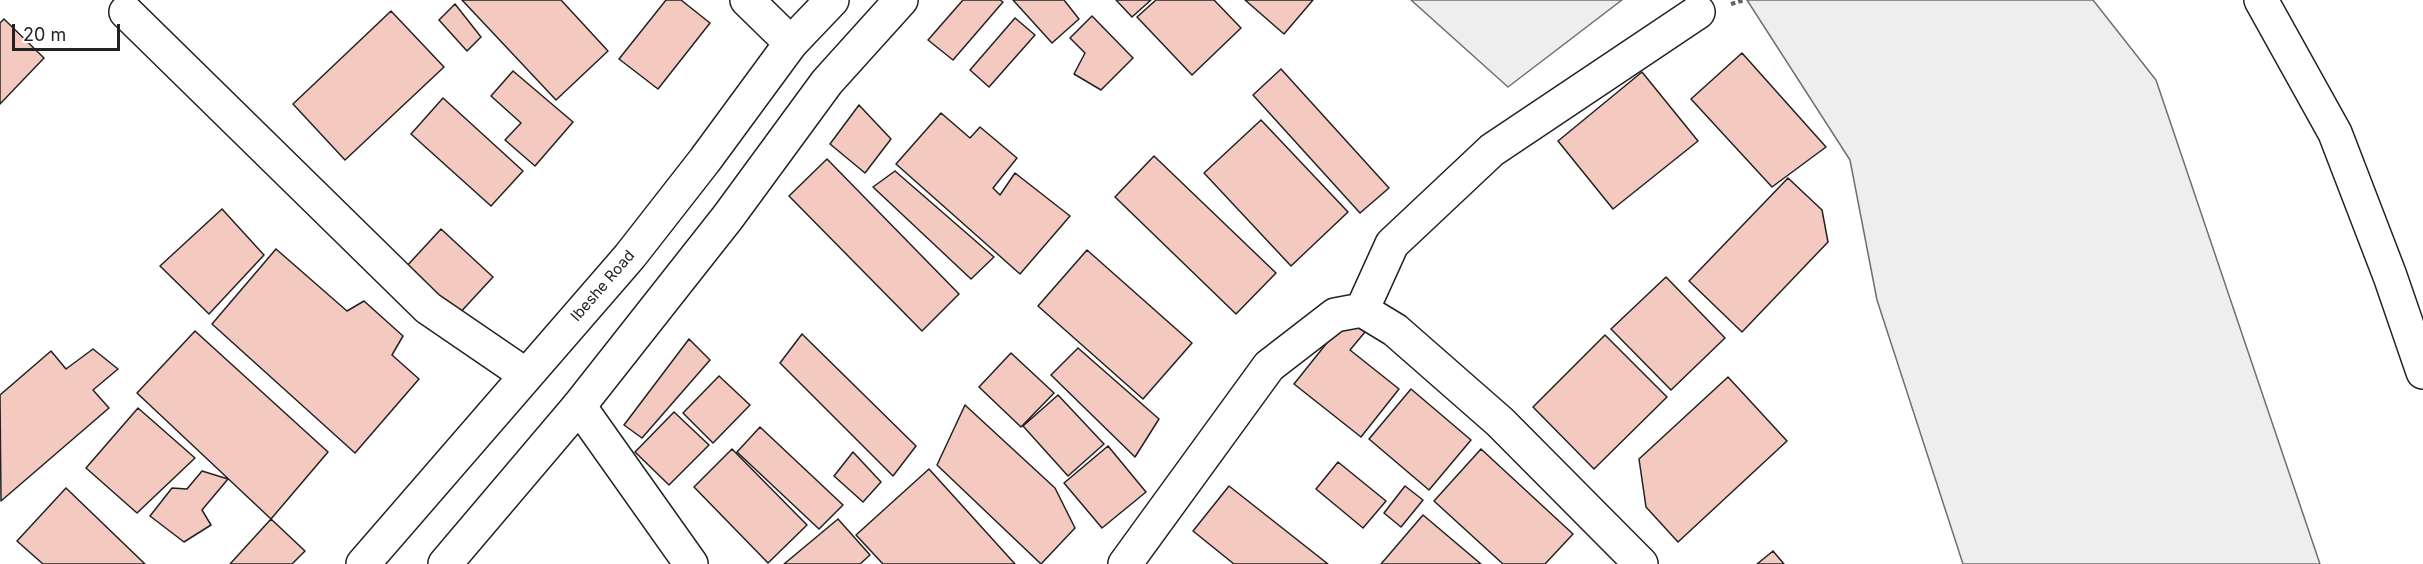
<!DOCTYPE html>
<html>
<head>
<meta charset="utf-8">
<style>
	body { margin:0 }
	#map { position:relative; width:2423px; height:564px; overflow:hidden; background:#fff; font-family:Inter,sans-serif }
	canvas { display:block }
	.scale { position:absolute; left:12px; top:24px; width:108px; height:27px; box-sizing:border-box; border:3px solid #222; border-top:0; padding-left:8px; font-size:18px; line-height:21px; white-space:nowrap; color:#222; -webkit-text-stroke:4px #fff; paint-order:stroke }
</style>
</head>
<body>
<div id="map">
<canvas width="2423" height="564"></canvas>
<div class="scale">20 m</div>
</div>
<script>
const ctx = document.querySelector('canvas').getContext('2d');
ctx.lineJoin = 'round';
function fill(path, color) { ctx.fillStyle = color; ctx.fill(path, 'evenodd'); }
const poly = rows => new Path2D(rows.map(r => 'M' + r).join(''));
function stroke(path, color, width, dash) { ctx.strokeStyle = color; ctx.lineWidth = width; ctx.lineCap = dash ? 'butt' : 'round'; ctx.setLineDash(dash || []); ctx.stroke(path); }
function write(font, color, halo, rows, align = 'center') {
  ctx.font = font + ' Inter,sans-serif'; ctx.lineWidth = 4.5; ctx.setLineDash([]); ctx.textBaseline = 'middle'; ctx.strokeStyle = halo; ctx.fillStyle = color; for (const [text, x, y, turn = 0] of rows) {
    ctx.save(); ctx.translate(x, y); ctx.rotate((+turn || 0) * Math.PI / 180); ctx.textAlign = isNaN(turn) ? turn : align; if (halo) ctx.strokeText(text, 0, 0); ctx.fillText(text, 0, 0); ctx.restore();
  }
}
const green = poly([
	[1411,0,1622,0,1508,87,1411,0],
	[1747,0,2093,0,2156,80,2320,564,1963,564,1877,300,1850,160,1747,0]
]);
const building = poly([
	[462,0,561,0,608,51,556,100,462,0],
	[666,0,681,0,710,23,658,89,619,59,666,0],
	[963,0,1000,0,1003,2,953,60,928,40,963,0],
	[1013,0,1064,0,1079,19,1052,43,1013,0],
	[1116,0,1151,0,1132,17,1116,0],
	[1156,0,1214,0,1241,28,1192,75,1137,17,1156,0],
	[1245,0,1313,0,1284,34,1245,0],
	[455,4,481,37,467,51,439,20,455,4],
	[391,11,444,67,345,160,293,104,391,11],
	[1092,16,1133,58,1101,90,1074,74,1085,53,1070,38,1092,16],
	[1015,18,1035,35,989,87,970,70,1015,18],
	[4,19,44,58,0,104,0,23,4,19],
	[1742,53,1826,147,1772,187,1691,99,1742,53],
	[1281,69,1389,188,1360,213,1253,95,1281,69],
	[513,71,573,122,535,166,505,140,521,123,491,96,513,71],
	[1642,72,1698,141,1613,209,1558,141,1642,72],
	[443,98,523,171,491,206,411,134,443,98],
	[859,105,891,139,865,173,830,144,859,105],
	[941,113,970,138,980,127,1017,158,993,188,1000,195,1015,173,1070,216,1020,274,896,164,941,113],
	[1261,120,1348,212,1291,266,1204,173,1261,120],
	[1154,156,1276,273,1236,314,1115,197,1154,156],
	[827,159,959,294,922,331,789,196,827,159],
	[895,171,994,257,971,279,873,187,895,171],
	[1788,178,1822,210,1828,242,1742,332,1689,281,1788,178],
	[222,209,264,255,209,314,160,266,222,209],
	[441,229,493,277,457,316,405,268,441,229],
	[276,249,347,311,364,301,403,336,392,355,419,379,355,453,212,324,276,249],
	[1087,250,1192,343,1143,399,1038,306,1087,250],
	[1666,277,1725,338,1671,390,1611,329,1666,277],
	[1350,314,1370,326,1350,350,1399,389,1361,437,1294,384,1350,314],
	[195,331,328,452,271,519,137,393,195,331],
	[802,334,916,446,893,476,780,363,802,334],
	[1605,335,1667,397,1594,469,1533,407,1605,335],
	[689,339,710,360,642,438,624,425,689,339],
	[1078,348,1159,419,1135,457,1051,375,1078,348],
	[93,349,118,369,93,390,109,408,1,501,0,395,51,351,66,369,93,349],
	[1011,353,1054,393,1021,427,979,387,1011,353],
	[719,376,750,405,713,443,683,413,719,376],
	[1728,377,1787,441,1678,542,1646,507,1639,459,1728,377],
	[1411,389,1471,440,1429,490,1369,439,1411,389],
	[1058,395,1104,444,1068,476,1023,426,1058,395],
	[965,405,1055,488,1075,528,1041,564,937,465,965,405],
	[138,408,195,458,137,513,86,468,138,408],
	[674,412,709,445,669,485,635,452,674,412],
	[760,427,843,505,819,529,737,452,760,427],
	[1108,446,1146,492,1102,528,1064,483,1108,446],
	[732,449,807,525,768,563,694,487,732,449],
	[1481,449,1573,534,1545,564,1503,564,1434,501,1481,449],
	[853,452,881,482,863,502,834,476,853,452],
	[1338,462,1386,501,1363,528,1316,489,1338,462],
	[929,469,1015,564,883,564,856,535,929,469],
	[202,471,228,479,202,510,211,525,184,542,150,516,172,488,187,489,202,471],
	[1229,486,1328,564,1234,564,1193,531,1229,486],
	[1405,486,1423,500,1401,527,1384,513,1405,486],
	[66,488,145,564,43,564,17,541,66,488],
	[1423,515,1481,564,1381,564,1423,515],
	[271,519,305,551,292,564,230,564,271,519],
	[838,519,870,555,860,564,784,564,838,519],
	[1773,551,1784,564,1757,564,1773,551]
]);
const path = poly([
	[1731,4,1745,0]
]);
const street = poly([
	[747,0,791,43],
	[2261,0,2335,133,2390,276,2423,372],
	[126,12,428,308,526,375],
	[1362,310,1392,244,1492,150,1698,12],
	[579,406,691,564],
	[1125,564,1269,366,1335,315,1362,310,1395,330,1500,422,1641,564]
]);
const secondary = poly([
	[363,564,630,256,705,160,791,43,832,0],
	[445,564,579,406,728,217,827,82,901,0]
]);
const streetNames = [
	["Ibeshe Road",603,286,-49]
];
fill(green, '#eee');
stroke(green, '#6f6f6f', 1.5);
fill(building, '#f3c9c0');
stroke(building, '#222', 1.5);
stroke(street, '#222', 36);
stroke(secondary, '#222', 36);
stroke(path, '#646464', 4, [4.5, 3]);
stroke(street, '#fff', 33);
stroke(secondary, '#fff', 33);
write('15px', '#222', '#fff', streetNames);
</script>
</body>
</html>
